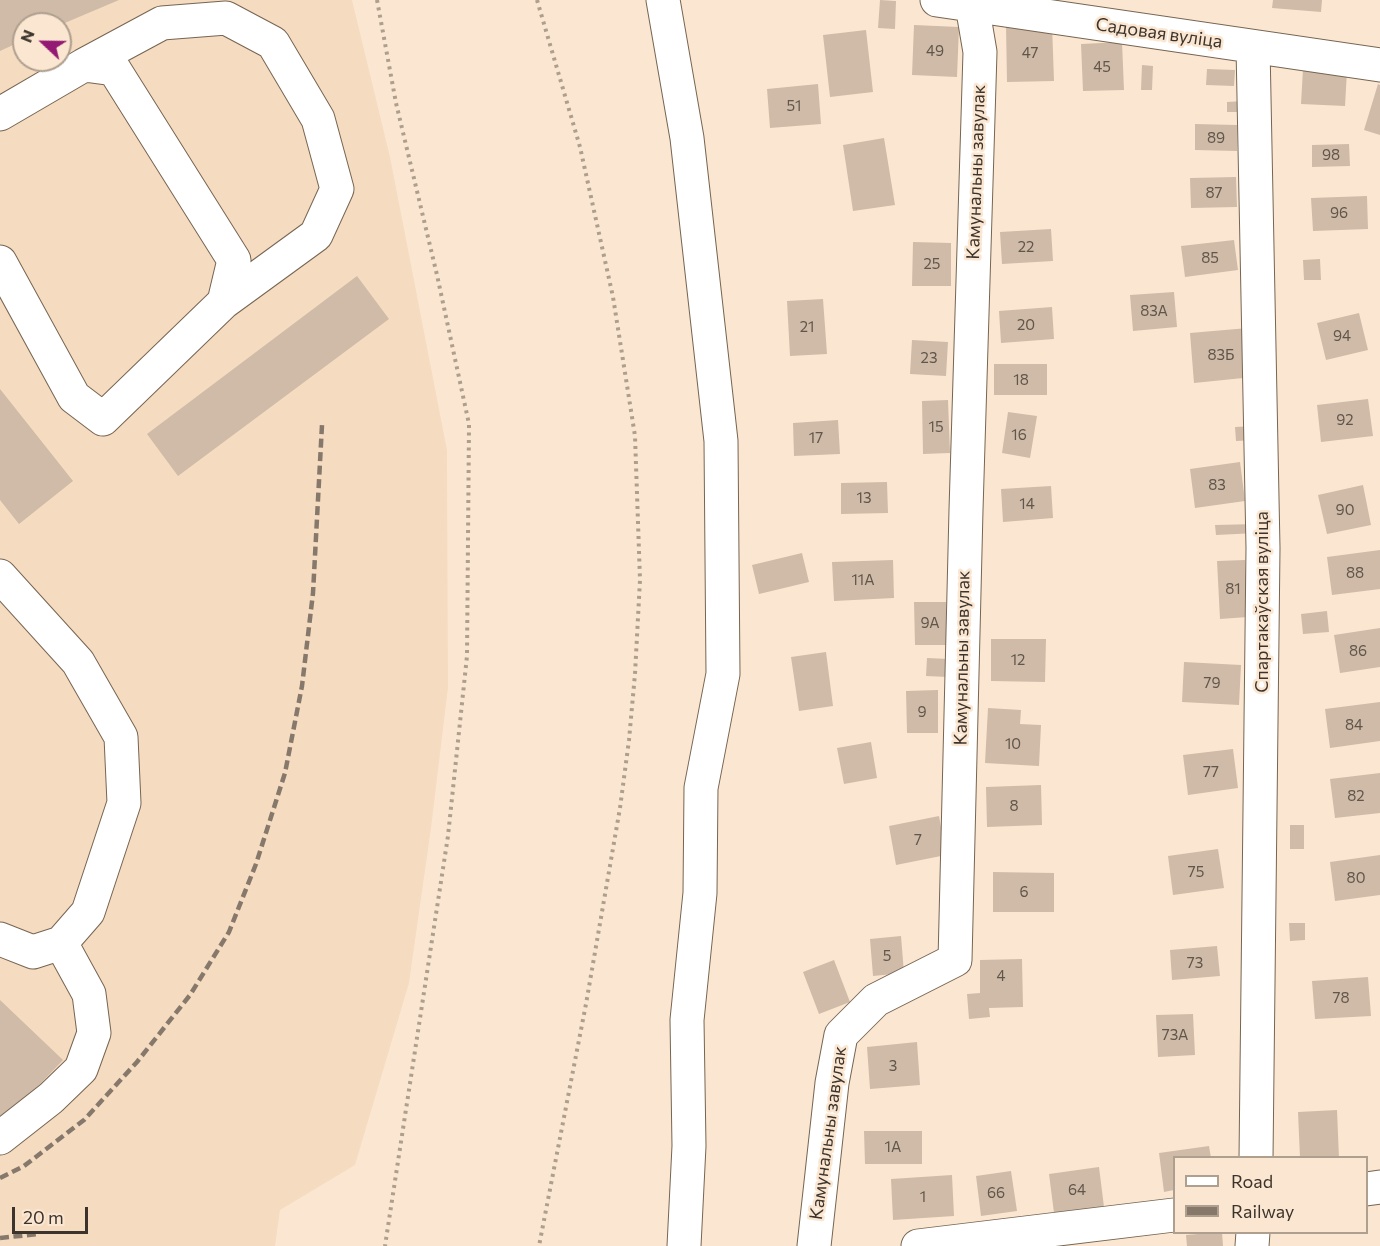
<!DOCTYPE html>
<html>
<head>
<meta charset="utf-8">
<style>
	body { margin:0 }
	#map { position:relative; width:1380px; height:1246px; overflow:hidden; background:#fbe7d1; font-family:Commissioner,sans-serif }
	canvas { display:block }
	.legend { position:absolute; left:1173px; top:1156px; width:195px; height:78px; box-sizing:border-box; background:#fbe7d1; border:2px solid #af9f8f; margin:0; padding:8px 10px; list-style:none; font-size:18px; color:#3c342c }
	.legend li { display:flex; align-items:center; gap:12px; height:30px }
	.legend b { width:30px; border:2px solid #af9f8f }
	.north { position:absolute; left:12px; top:12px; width:60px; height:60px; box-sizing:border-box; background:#fbe7d1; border:2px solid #af9f8f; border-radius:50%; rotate:292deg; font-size:16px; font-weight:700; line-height:24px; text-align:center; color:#3c342c }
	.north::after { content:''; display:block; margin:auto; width:21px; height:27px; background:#941974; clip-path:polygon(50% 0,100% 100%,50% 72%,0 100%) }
	.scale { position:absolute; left:12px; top:1207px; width:76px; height:27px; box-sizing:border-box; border:3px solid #3c342c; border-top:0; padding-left:8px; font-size:18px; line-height:21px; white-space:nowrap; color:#3c342c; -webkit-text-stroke:4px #fbe7d1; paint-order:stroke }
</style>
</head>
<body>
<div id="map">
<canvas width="1380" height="1246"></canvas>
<ul class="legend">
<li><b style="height:8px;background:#fff"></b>Road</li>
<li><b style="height:8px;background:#86796c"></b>Railway</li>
</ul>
<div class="north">N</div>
<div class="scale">20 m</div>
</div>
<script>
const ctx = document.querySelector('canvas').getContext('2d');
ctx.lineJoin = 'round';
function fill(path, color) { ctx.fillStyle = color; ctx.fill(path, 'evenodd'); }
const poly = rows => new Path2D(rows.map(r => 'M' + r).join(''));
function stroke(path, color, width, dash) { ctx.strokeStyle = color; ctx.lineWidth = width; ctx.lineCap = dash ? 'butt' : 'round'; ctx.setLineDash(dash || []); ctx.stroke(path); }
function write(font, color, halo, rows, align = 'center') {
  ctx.font = font + ' Commissioner,sans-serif'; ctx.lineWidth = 5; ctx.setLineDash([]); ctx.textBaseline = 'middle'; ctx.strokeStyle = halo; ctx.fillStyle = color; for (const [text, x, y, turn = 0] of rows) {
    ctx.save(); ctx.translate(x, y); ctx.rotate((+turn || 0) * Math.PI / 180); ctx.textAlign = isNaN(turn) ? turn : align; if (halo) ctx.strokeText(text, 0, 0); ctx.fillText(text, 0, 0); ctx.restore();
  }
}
const built = poly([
	[0,0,352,0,390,157,447,450,448,688,431,828,409,983,355,1165,280,1210,275,1246,0,1246],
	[24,24,60,24,60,60,24,60]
]);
const building = poly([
	[0,0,119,0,60,25,24,24,24,40,0,51],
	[880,0,896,1,895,29,878,28],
	[1273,0,1322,0,1321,12,1272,8],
	[1052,24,1054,81,1007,82,1006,25],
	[914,25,959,27,957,77,912,75],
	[866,30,873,92,830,97,823,35],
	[1122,42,1124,90,1083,91,1081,44],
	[1142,65,1153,66,1152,90,1141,90],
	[1207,69,1235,70,1234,86,1206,85],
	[1303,69,1347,71,1345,106,1301,104],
	[818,84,821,124,770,128,767,89],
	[1378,84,1380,85,1380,135,1364,130],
	[1244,101,1243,112,1227,112,1227,102],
	[1195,124,1237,125,1237,151,1195,150],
	[884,138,895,205,853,211,843,145],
	[1349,144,1350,166,1312,167,1312,145],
	[1236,177,1237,207,1191,208,1190,178],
	[1367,196,1368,229,1313,231,1311,198],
	[1051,229,1053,261,1002,264,1000,232],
	[1234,240,1238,270,1185,277,1181,246],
	[913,242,951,243,951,286,912,286],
	[1320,259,1321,280,1304,280,1303,260],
	[357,276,389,319,178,476,147,434],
	[1174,292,1177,327,1133,331,1130,295],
	[823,299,827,354,790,356,787,301],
	[1052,307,1054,339,1001,343,999,311],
	[1359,313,1368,350,1326,360,1317,323],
	[1248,328,1253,377,1194,383,1190,333],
	[912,340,948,342,946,376,910,374],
	[994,364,1047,364,1047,395,994,395],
	[0,389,73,481,19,524,0,500],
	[1368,399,1373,436,1321,442,1317,405],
	[948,400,950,453,923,454,922,401],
	[1008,412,1037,416,1030,458,1002,453],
	[838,420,840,454,794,456,793,423],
	[1256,426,1256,440,1236,441,1235,427],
	[1240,462,1245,501,1195,508,1190,469],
	[887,482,888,513,841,514,841,483],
	[1363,485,1371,525,1327,534,1318,495],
	[1051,486,1053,518,1003,522,1001,489],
	[1256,524,1257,533,1216,535,1215,525],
	[1380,550,1380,589,1332,595,1327,557],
	[802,553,809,582,759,594,752,565],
	[893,560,894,598,834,601,832,562],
	[1245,560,1248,617,1220,619,1217,561],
	[914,602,946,602,946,645,915,645],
	[1327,611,1329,632,1303,634,1301,614],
	[1380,628,1380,667,1340,673,1334,635],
	[991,639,1046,639,1045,682,991,681],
	[826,652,833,706,799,711,791,657],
	[927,658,949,659,948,677,926,676],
	[1184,662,1241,665,1239,705,1182,702],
	[938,690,938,733,907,733,906,691],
	[1380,702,1380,741,1330,748,1325,709],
	[988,708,1021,710,1020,724,1041,725,1039,766,985,763],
	[871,742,877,778,844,784,837,748],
	[1233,749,1238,788,1188,795,1183,755],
	[1380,773,1380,813,1335,818,1330,779],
	[1041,785,1042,825,987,827,986,787],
	[939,816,946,855,896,865,889,826],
	[1290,825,1304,825,1304,849,1290,849],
	[1218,849,1224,888,1173,895,1168,856],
	[1380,855,1380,895,1335,901,1330,862],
	[993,872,1054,873,1054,912,993,912],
	[1289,923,1305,923,1305,940,1290,941],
	[901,936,904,973,873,976,870,939],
	[1217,946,1220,976,1172,980,1170,950],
	[1022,959,1023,1007,989,1008,990,1017,969,1019,967,994,980,993,980,960],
	[834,960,850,1002,819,1014,803,972],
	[1368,977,1371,1016,1315,1019,1312,981],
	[0,1000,63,1060,0,1126],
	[1193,1014,1195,1055,1158,1057,1156,1015],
	[917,1042,920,1085,870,1089,867,1047],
	[1337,1110,1339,1158,1300,1158,1298,1112],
	[864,1131,922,1131,922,1164,865,1164],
	[1209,1146,1211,1158,1174,1158,1174,1190,1164,1192,1159,1153],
	[1099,1167,1104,1207,1054,1213,1049,1174],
	[1011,1171,1017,1211,981,1216,976,1176],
	[952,1175,954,1216,893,1220,891,1179],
	[1222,1232,1223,1246,1187,1246,1186,1235]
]);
const path = poly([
	[377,0,396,103,437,275,469,424,467,656,448,836,385,1246],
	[537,0,580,147,613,297,635,436,640,580,635,674,629,740,620,808,586,1004,539,1246]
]);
const minor = poly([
	[663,0,687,138,721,441,723,674,701,788,700,893,687,1020,689,1146,684,1246],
	[937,0,1380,65],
	[1253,47,1263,548,1256,1158],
	[84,65,162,23,226,18,273,43,318,119,337,189,316,235,224,302],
	[0,114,84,65,114,69,234,260,224,302,103,419,74,397,0,262],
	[0,576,78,662,121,737,124,803,88,912,61,943,33,952,0,939],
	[0,1138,51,1098,81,1069,94,1033,89,994,61,943],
	[1366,1189,1380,1187],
	[814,1246,832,1083,841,1035,876,1000,955,960,966,510,980,52,972,5],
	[918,1246,1174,1215],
	[1252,1246,1253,1232]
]);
const rail = poly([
	[0,1178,24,1166,84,1120,137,1062,190,995,229,932,256,864,285,773,302,686,313,593,322,425],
	[0,1238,38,1234]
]);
const numberNames = [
	["49",935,51],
	["47",1030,53],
	["45",1102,67],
	["51",794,106],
	["89",1216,138],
	["98",1331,155],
	["87",1214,193],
	["96",1339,213],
	["22",1026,247],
	["85",1210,258],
	["25",932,264],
	["83А",1154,311],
	["20",1026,325],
	["21",807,327],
	["94",1342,336],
	["83Б",1221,355],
	["23",929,358],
	["18",1021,380],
	["92",1345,420],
	["15",936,427],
	["16",1019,435],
	["17",816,438],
	["83",1217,485],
	["13",864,498],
	["14",1027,504],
	["90",1345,510],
	["88",1355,573],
	["11А",863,580],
	["81",1233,589],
	["9А",930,623],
	["86",1358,651],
	["12",1018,660],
	["79",1212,683],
	["9",922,712],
	["84",1354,725],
	["10",1013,744],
	["77",1211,772],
	["82",1356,796],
	["8",1014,806],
	["7",918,840],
	["75",1196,872],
	["80",1356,878],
	["6",1024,892],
	["5",887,956],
	["73",1195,963],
	["4",1001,976],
	["78",1341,998],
	["73А",1175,1035],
	["3",893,1066],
	["1А",893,1147],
	["64",1077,1190],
	["66",996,1193],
	["1",923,1197]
];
const streetNames = [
	["Садовая вуліца",1159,33,8],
	["Камунальны завулак",976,172,-88],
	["Спартакаўская вуліца",1262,602,-90],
	["Камунальны завулак",962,658,-89],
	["Камунальны завулак",828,1133,-82]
];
fill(built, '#f5dbc0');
fill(building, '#cfbba7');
stroke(minor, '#766552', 35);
stroke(path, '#ad9e8d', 4, [3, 4.5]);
stroke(minor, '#fff', 33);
stroke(rail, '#86796c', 4.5, [9, 4.5]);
write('15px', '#61564b', null, numberNames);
write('18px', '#3c342c', '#fbe7d1', streetNames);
</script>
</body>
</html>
